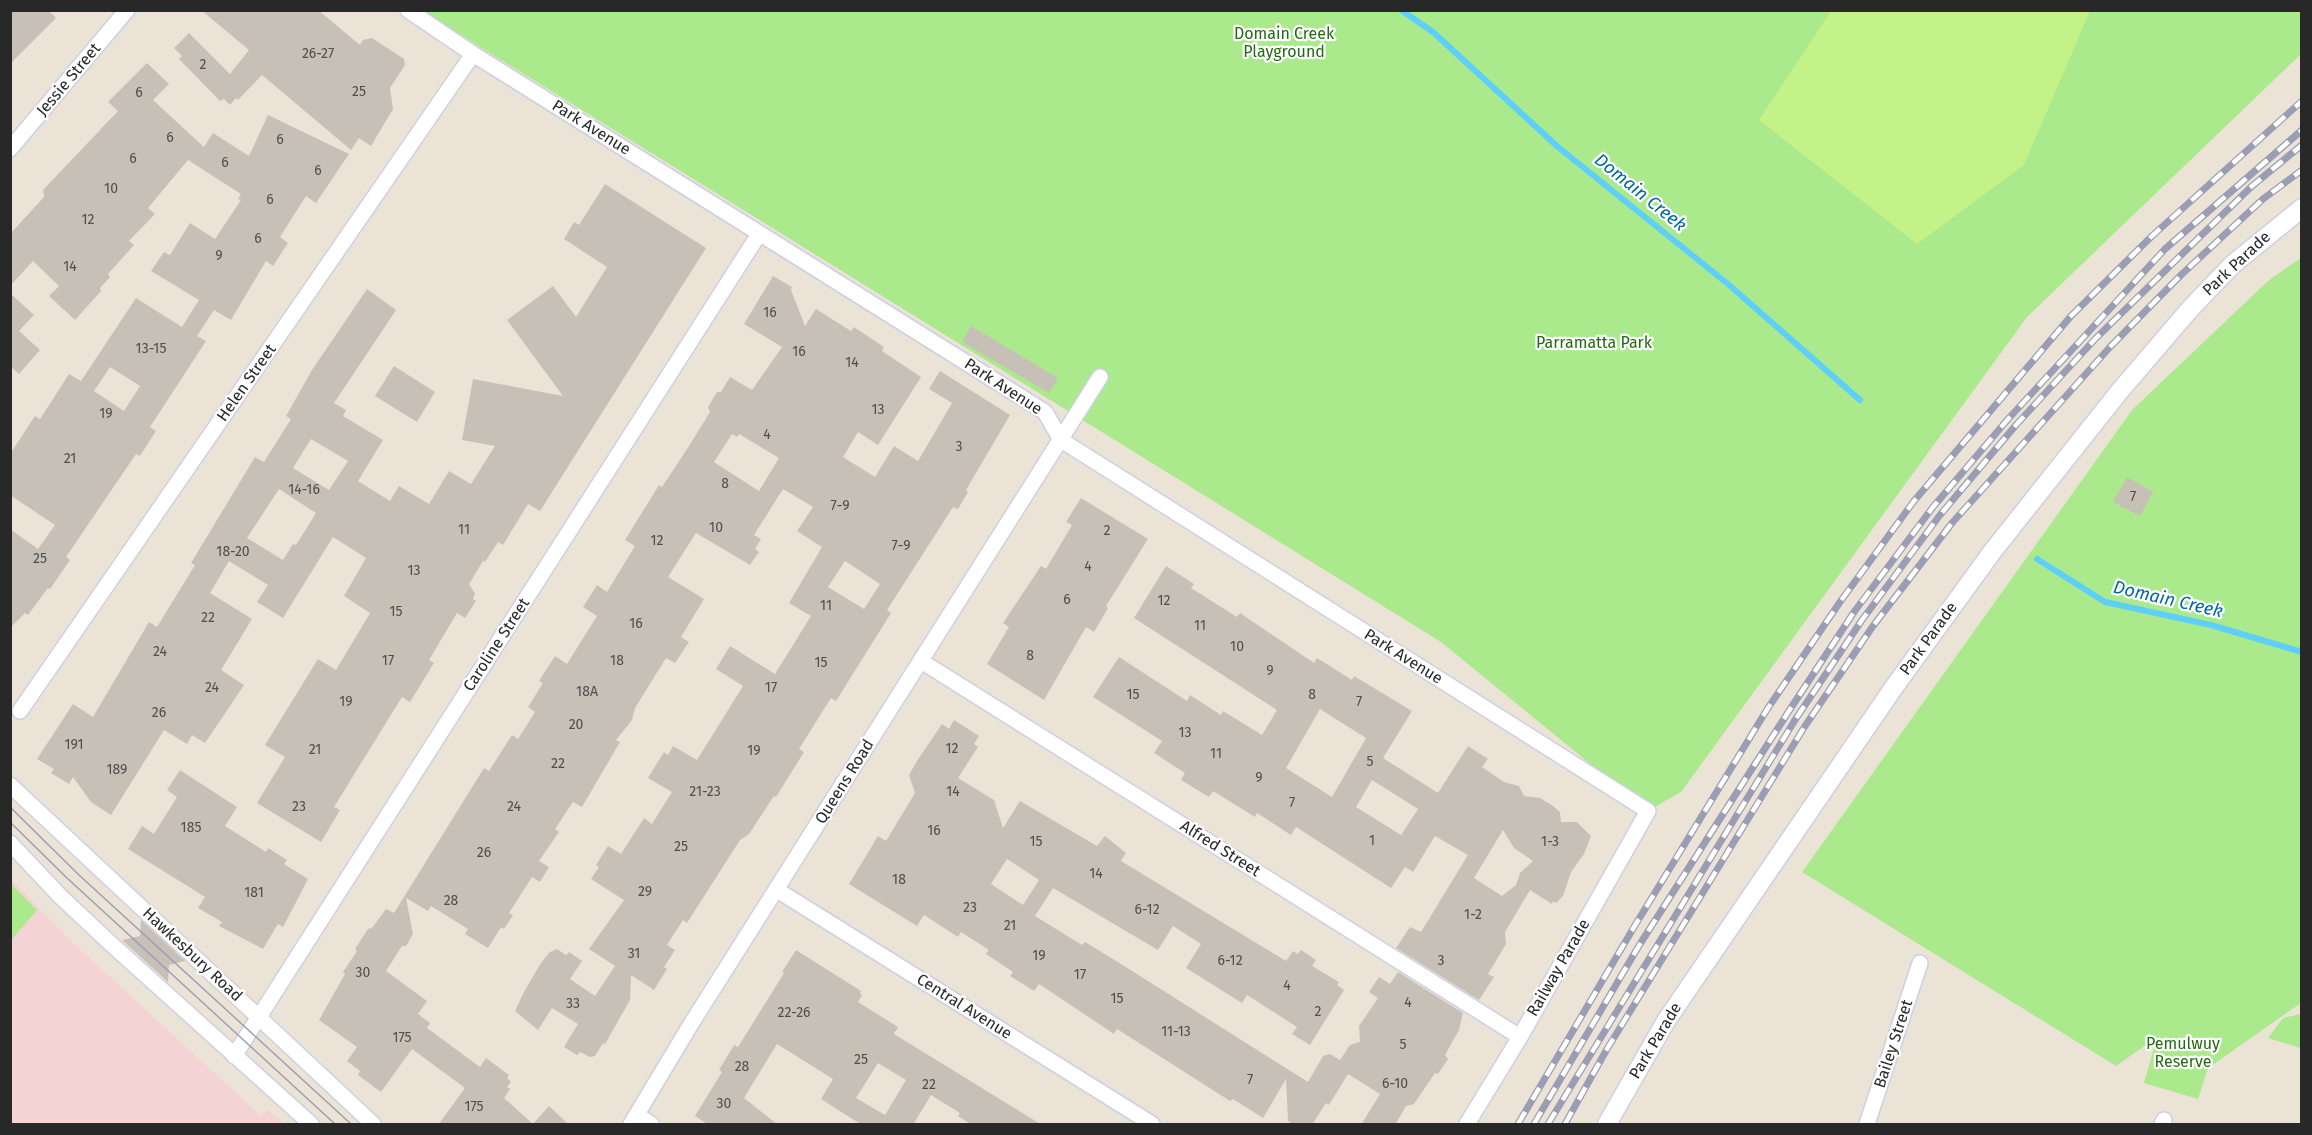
<!DOCTYPE html>
<html>
<head>
<meta charset="utf-8">
<style>
	body { margin:0 }
	#map { position:relative; width:2312px; height:1135px; overflow:hidden; background:#ece3d7; font-family:"Fira Sans",sans-serif }
	canvas { display:block }
	.frame { position:absolute; inset:0; border:12px solid #282828; pointer-events:none }
</style>
</head>
<body>
<div id="map">
<canvas width="2312" height="1135"></canvas>
<div class="frame"></div>
</div>
<script>
const ctx = document.querySelector('canvas').getContext('2d');
ctx.lineJoin = 'round';
function fill(path, color) { ctx.fillStyle = color; ctx.fill(path, 'evenodd'); }
const poly = rows => new Path2D(rows.map(r => 'M' + r).join(''));
function stroke(path, color, width, dash) { ctx.strokeStyle = color; ctx.lineWidth = width; ctx.lineCap = dash ? 'butt' : 'round'; ctx.setLineDash(dash || []); ctx.stroke(path); }
function write(font, color, halo, rows, align = 'center') {
  ctx.font = font + ' "Fira Sans",sans-serif'; ctx.lineWidth = 4.5; ctx.setLineDash([]); ctx.textBaseline = 'middle'; ctx.strokeStyle = halo; ctx.fillStyle = color; for (const [text, x, y, turn = 0] of rows) {
    ctx.save(); ctx.translate(x, y); ctx.rotate((+turn || 0) * Math.PI / 180); ctx.textAlign = isNaN(turn) ? turn : align; if (halo) ctx.strokeText(text, 0, 0); ctx.fillText(text, 0, 0); ctx.restore();
  }
}
const medical = poly([
	[10,878,70,940,261,1116,268,1110,284,1124,11,1124]
]);
const green = poly([
	[2301,10,2302,53,2027,317,1681,792,1648,811,1441,642,422,11],
	[2301,258,2301,1003,2208,1068,2198,1099,2144,1083,2157,1037,2116,1066,1802,872,2132,410,2269,280],
	[11,884,37,910,11,940],
	[2301,1014,2300,1048,2268,1038,2283,1018]
]);
const pitch = poly([
	[1831,11,1831,10,2090,11,2024,165,1917,244,1759,120]
]);
const stream = poly([
	[1401,10,1433,32,1558,147,1728,284,1860,400],
	[2037,559,2105,602,2211,625,2302,652]
]);
const building = poly([
	[10,10,48,10,56,18,10,64],
	[201,10,318,10,360,45,363,40,372,38,404,59,405,65,390,88,393,109,371,146,359,138,351,150,262,75,238,100,236,98,230,105,224,99,220,101,179,59,182,56,174,48,189,33,230,74,249,50],
	[147,63,169,84,153,100,204,147,213,133,249,156,268,115,349,154,316,203,306,196,280,237,288,243,273,266,266,261,231,320,214,310,197,336,206,341,150,427,156,431,140,456,136,454,66,557,70,560,50,589,48,588,28,615,25,613,10,628,10,529,38,549,55,525,10,495,10,454,35,416,40,419,69,374,81,381,136,298,182,327,199,300,151,271,164,252,170,255,190,223,215,239,241,200,238,199,241,194,188,160,148,208,155,214,129,241,134,245,108,274,110,277,100,288,101,291,75,320,49,296,59,286,33,261,10,286,10,234,44,197,43,190,118,111,108,102],
	[110,367,140,386,124,411,94,391],
	[605,184,706,248,540,511,528,504,503,545,498,542,485,562,483,561,469,584,475,594,473,599,476,601,465,618,457,613,429,660,434,663,410,702,402,697,334,807,340,810,321,842,257,803,285,757,265,745,318,659,336,670,370,613,344,596,366,558,333,537,283,618,257,602,268,585,229,561,210,593,252,619,221,670,244,685,205,743,192,735,187,744,164,730,111,815,91,802,73,777,69,784,51,773,54,769,37,759,73,704,93,717,149,622,157,627,195,565,191,563,255,457,264,462,291,419,286,416,312,370,367,289,396,310,334,403,346,410,343,416,383,440,358,481,390,501,399,486,429,504,449,471,471,484,495,446,462,440,473,379,563,396,507,320,553,286,576,317,607,267,564,239,574,222,579,225],
	[311,439,348,461,329,490,293,468],
	[279,489,316,513,296,545,293,544,283,560,247,538],
	[773,276,792,287,791,290,805,326,816,309,851,331,854,327,884,347,882,351,921,377,878,445,858,432,843,457,875,477,894,446,918,461,952,403,929,389,940,371,1010,415,966,490,968,492,958,509,953,507,887,610,891,613,836,701,831,698,799,749,804,752,776,797,774,796,749,834,740,840,687,923,683,920,667,945,675,950,664,967,667,969,654,990,631,975,630,1000,605,1044,603,1043,595,1056,590,1057,580,1052,577,1055,564,1047,578,1024,552,1008,538,1030,515,1011,524,992,541,963,550,952,557,949,566,955,569,952,582,961,570,979,595,996,615,966,589,949,624,900,591,879,599,867,596,865,608,846,621,854,644,818,652,824,672,792,648,778,664,752,668,755,673,746,697,760,743,686,716,669,730,646,775,674,811,616,789,603,822,547,797,531,813,507,783,489,754,535,761,539,755,549,759,552,750,565,696,533,668,577,704,599,681,637,689,642,675,663,666,658,635,708,632,720,616,740,620,742,582,807,573,802,555,829,559,832,539,861,549,867,540,882,532,877,509,913,513,915,504,929,501,927,488,948,465,934,468,929,431,906,428,911,406,898,413,934,406,946,402,946,386,971,427,1001,418,1014,430,1023,427,1028,480,1067,486,1058,509,1075,507,1078,511,1082,507,1087,510,1089,504,1098,533,1124,549,1106,569,1125,438,1125,465,1088,412,1049,381,1092,358,1075,360,1071,347,1061,357,1047,319,1020,345,974,343,972,357,951,355,949,368,929,372,928,386,909,394,913,484,768,489,771,512,735,518,739,535,712,528,707,543,683,539,681,555,656,567,664,597,616,583,607,597,585,607,592,635,546,625,540,659,485,662,487,689,446,710,412,708,407,717,392,721,392,730,377,752,390,782,347,744,324],
	[732,434,737,437,739,434,779,458,759,491,714,462],
	[845,561,880,584,864,609,828,587],
	[10,293,34,315,19,331,40,350,19,374,10,366],
	[971,326,1058,378,1049,393,962,342],
	[394,366,435,392,417,422,375,396],
	[2127,477,2153,492,2140,516,2113,502],
	[1081,498,1148,539,1106,606,1108,608,1094,632,1086,627,1044,700,987,664,1009,627,1003,623,1041,566,1046,569,1072,525,1066,522],
	[1166,566,1194,584,1191,588,1237,617,1240,613,1314,663,1317,658,1352,680,1354,676,1412,711,1383,758,1438,793,1468,746,1488,759,1482,767,1504,782,1519,786,1524,796,1540,798,1553,806,1560,812,1561,822,1577,822,1591,836,1584,854,1571,872,1563,896,1556,903,1553,901,1552,904,1530,890,1505,932,1506,944,1488,974,1494,977,1479,1000,1396,948,1410,927,1421,932,1468,855,1435,836,1413,872,1405,867,1391,888,1296,827,1291,835,1257,813,1255,817,1213,791,1209,797,1181,780,1185,773,1154,753,1162,741,1093,697,1119,657,1187,701,1190,695,1221,715,1223,711,1262,735,1277,710,1134,618],
	[1320,709,1366,738,1332,797,1286,768],
	[1372,780,1418,809,1401,835,1356,807],
	[1503,830,1514,848,1533,861,1520,873,1516,885,1502,896,1474,878],
	[954,720,979,736,974,744,978,747,958,778,994,800,1003,828,1020,801,1097,846,1105,836,1126,853,1121,861,1286,961,1293,951,1298,954,1301,950,1316,960,1312,966,1339,982,1337,985,1344,990,1310,1045,1292,1034,1297,1027,1247,995,1242,1003,1186,968,1201,944,1173,926,1158,950,1053,888,1035,916,1082,945,1085,942,1121,964,1308,1082,1323,1056,1330,1054,1340,1060,1350,1045,1360,1042,1359,1026,1378,998,1369,992,1379,977,1390,984,1398,972,1463,1013,1459,1030,1445,1055,1448,1059,1438,1074,1435,1073,1414,1104,1406,1106,1395,1125,1361,1125,1380,1094,1348,1074,1329,1105,1326,1103,1312,1125,1294,1125,1288,1121,1286,1079,1263,1118,1233,1099,1230,1101,1117,1029,1114,1034,1039,984,1034,991,1010,976,1013,972,986,954,989,950,961,932,958,937,924,915,917,926,849,884,878,836,886,841,915,793,909,775,917,761,942,724,949,729],
	[1007,859,1039,880,1023,905,991,884],
	[180,770,237,807,225,826,266,852,268,848,287,860,284,864,308,879,283,927,278,924,263,949,219,926,222,922,198,908,205,897,128,849,142,826,154,834,177,797,167,790],
	[141,920,185,961,169,965,168,982,122,940,140,936],
	[796,950,861,991,860,993,862,995,858,1002,898,1027,894,1034,1042,1125,972,1125,958,1116,960,1113,931,1095,913,1125,862,1125,821,1099,833,1079,777,1044,744,1098,778,1125,709,1125,695,1116,722,1072,719,1070,734,1045,738,1047,784,973,782,972],
	[878,1063,906,1080,885,1115,856,1098]
]);
const minor = poly([
	[408,10,473,54,1045,412,1061,440,1648,811,1520,1037,1467,1124],
	[10,149,127,10],
	[921,661,1520,1037],
	[20,711,473,54],
	[10,785,373,1124],
	[10,843,60,896,110,943,311,1124],
	[777,890,1152,1124],
	[234,1056,759,234],
	[637,1115,651,1124],
	[631,1124,691,1024,1100,377],
	[1867,1124,1920,963],
	[2162,1124,2164,1120]
]);
const tertiary = poly([
	[1607,1124,1666,1021,1892,690,1992,552,2119,392,2190,309,2232,265,2302,208]
]);
const tram = poly([
	[10,807,79,875,351,1124],
	[10,822,67,878,335,1124]
]);
const rail = poly([
	[1518,1124,1637,922,1768,708,1840,602,1914,501,2071,316,2152,236,2302,101],
	[1534,1124,1640,944,1787,714,1854,612,1933,507,2009,418,2165,249,2302,130],
	[1548,1124,1795,720,1862,620,1940,515,2016,425,2096,338,2252,186,2302,145],
	[1565,1124,1607,1049,1805,726,1873,626,1952,523,2110,347,2182,274,2263,199,2302,170]
]);
const numberNames = [
	["26-27",318,54],
	["2",203,65],
	["25",359,92],
	["6",139,93],
	["6",170,138],
	["6",280,140],
	["6",133,159],
	["6",225,163],
	["6",318,171],
	["10",111,189],
	["6",270,200],
	["12",88,220],
	["6",258,239],
	["9",219,256],
	["14",70,267],
	["16",770,313],
	["13-15",151,349],
	["16",799,352],
	["14",852,363],
	["13",878,410],
	["19",106,414],
	["4",767,435],
	["3",959,447],
	["21",70,459],
	["8",725,484],
	["14-16",304,490],
	["7",2133,497],
	["7-9",840,506],
	["10",716,528],
	["11",464,530],
	["2",1107,531],
	["12",657,541],
	["7-9",901,546],
	["18-20",233,552],
	["25",40,559],
	["4",1088,567],
	["13",414,571],
	["6",1067,600],
	["12",1164,601],
	["11",826,606],
	["15",396,612],
	["22",208,618],
	["16",636,624],
	["11",1200,626],
	["10",1237,647],
	["24",160,652],
	["8",1030,656],
	["17",388,661],
	["18",617,661],
	["15",821,663],
	["9",1270,671],
	["24",212,688],
	["17",771,688],
	["18A",587,692],
	["15",1133,695],
	["8",1312,695],
	["19",346,702],
	["7",1359,702],
	["26",159,713],
	["20",576,725],
	["13",1185,733],
	["191",74,745],
	["12",952,749],
	["21",315,750],
	["19",754,751],
	["11",1216,754],
	["5",1370,762],
	["22",558,764],
	["189",117,770],
	["9",1259,778],
	["21-23",705,792],
	["14",953,792],
	["7",1292,803],
	["23",299,807],
	["24",514,807],
	["185",191,828],
	["16",934,831],
	["1",1372,841],
	["15",1036,842],
	["1-3",1550,842],
	["25",681,847],
	["26",484,853],
	["14",1096,874],
	["18",899,880],
	["29",645,892],
	["181",254,893],
	["28",451,901],
	["23",970,908],
	["6-12",1147,910],
	["1-2",1473,915],
	["21",1010,926],
	["31",634,954],
	["19",1039,956],
	["6-12",1230,961],
	["3",1441,961],
	["30",363,973],
	["17",1080,975],
	["4",1287,986],
	["15",1117,999],
	["4",1408,1003],
	["33",573,1004],
	["2",1318,1012],
	["22-26",794,1013],
	["11-13",1176,1032],
	["175",402,1038],
	["5",1403,1045],
	["25",861,1060],
	["28",742,1067],
	["7",1250,1080],
	["6-10",1395,1084],
	["22",929,1085],
	["30",724,1104],
	["175",474,1107]
];
const parkNames = [
	["Domain Creek",1284,35],
	["Playground",1284,53],
	["Parramatta Park",1594,344],
	["Pemulwuy",2183,1045],
	["Reserve",2183,1063]
];
const streetNames = [
	["Jessie Street",69,80,-50],
	["Park Avenue",591,128,32],
	["Park Parade",2237,264,-43],
	["Helen Street",247,383,-55],
	["Park Avenue",1003,387,33],
	["Park Parade",1929,639,-54],
	["Caroline Street",497,645,-57],
	["Park Avenue",1403,657,32],
	["Queens Road",845,782,-58],
	["Alfred Street",1220,849,32],
	["Hawkesbury Road",192,955,43],
	["Railway Parade",1559,968,-60],
	["Central Avenue",964,1007,32],
	["Park Parade",1656,1041,-59],
	["Bailey Street",1894,1044,-72]
];
const waterNames = [
	["Domain Creek",1640,193,39],
	["Domain Creek",2168,600,13]
];
fill(medical, '#f4d3d4');
fill(green, '#abe98d');
fill(pitch, '#c3f288');
stroke(stream, '#5ecffa', 6);
fill(building, '#c7c0b7');
stroke(minor, '#cdd0e3', 18);
stroke(tertiary, '#cdd0e3', 21);
stroke(minor, '#fff', 15);
stroke(tertiary, '#fff', 18);
stroke(tram, '#9a9db4', 1.5);
stroke(rail, '#9a9db4', 7);
stroke(rail, '#fff', 4.5, [14]);
write('14px', '#504e4c', null, numberNames);
write('16px', '#236a12', '#fff', parkNames);
write('16px', '#282828', '#fff', streetNames);
write('italic 18px', '#0069a3', '#fff', waterNames);
</script>
</body>
</html>
